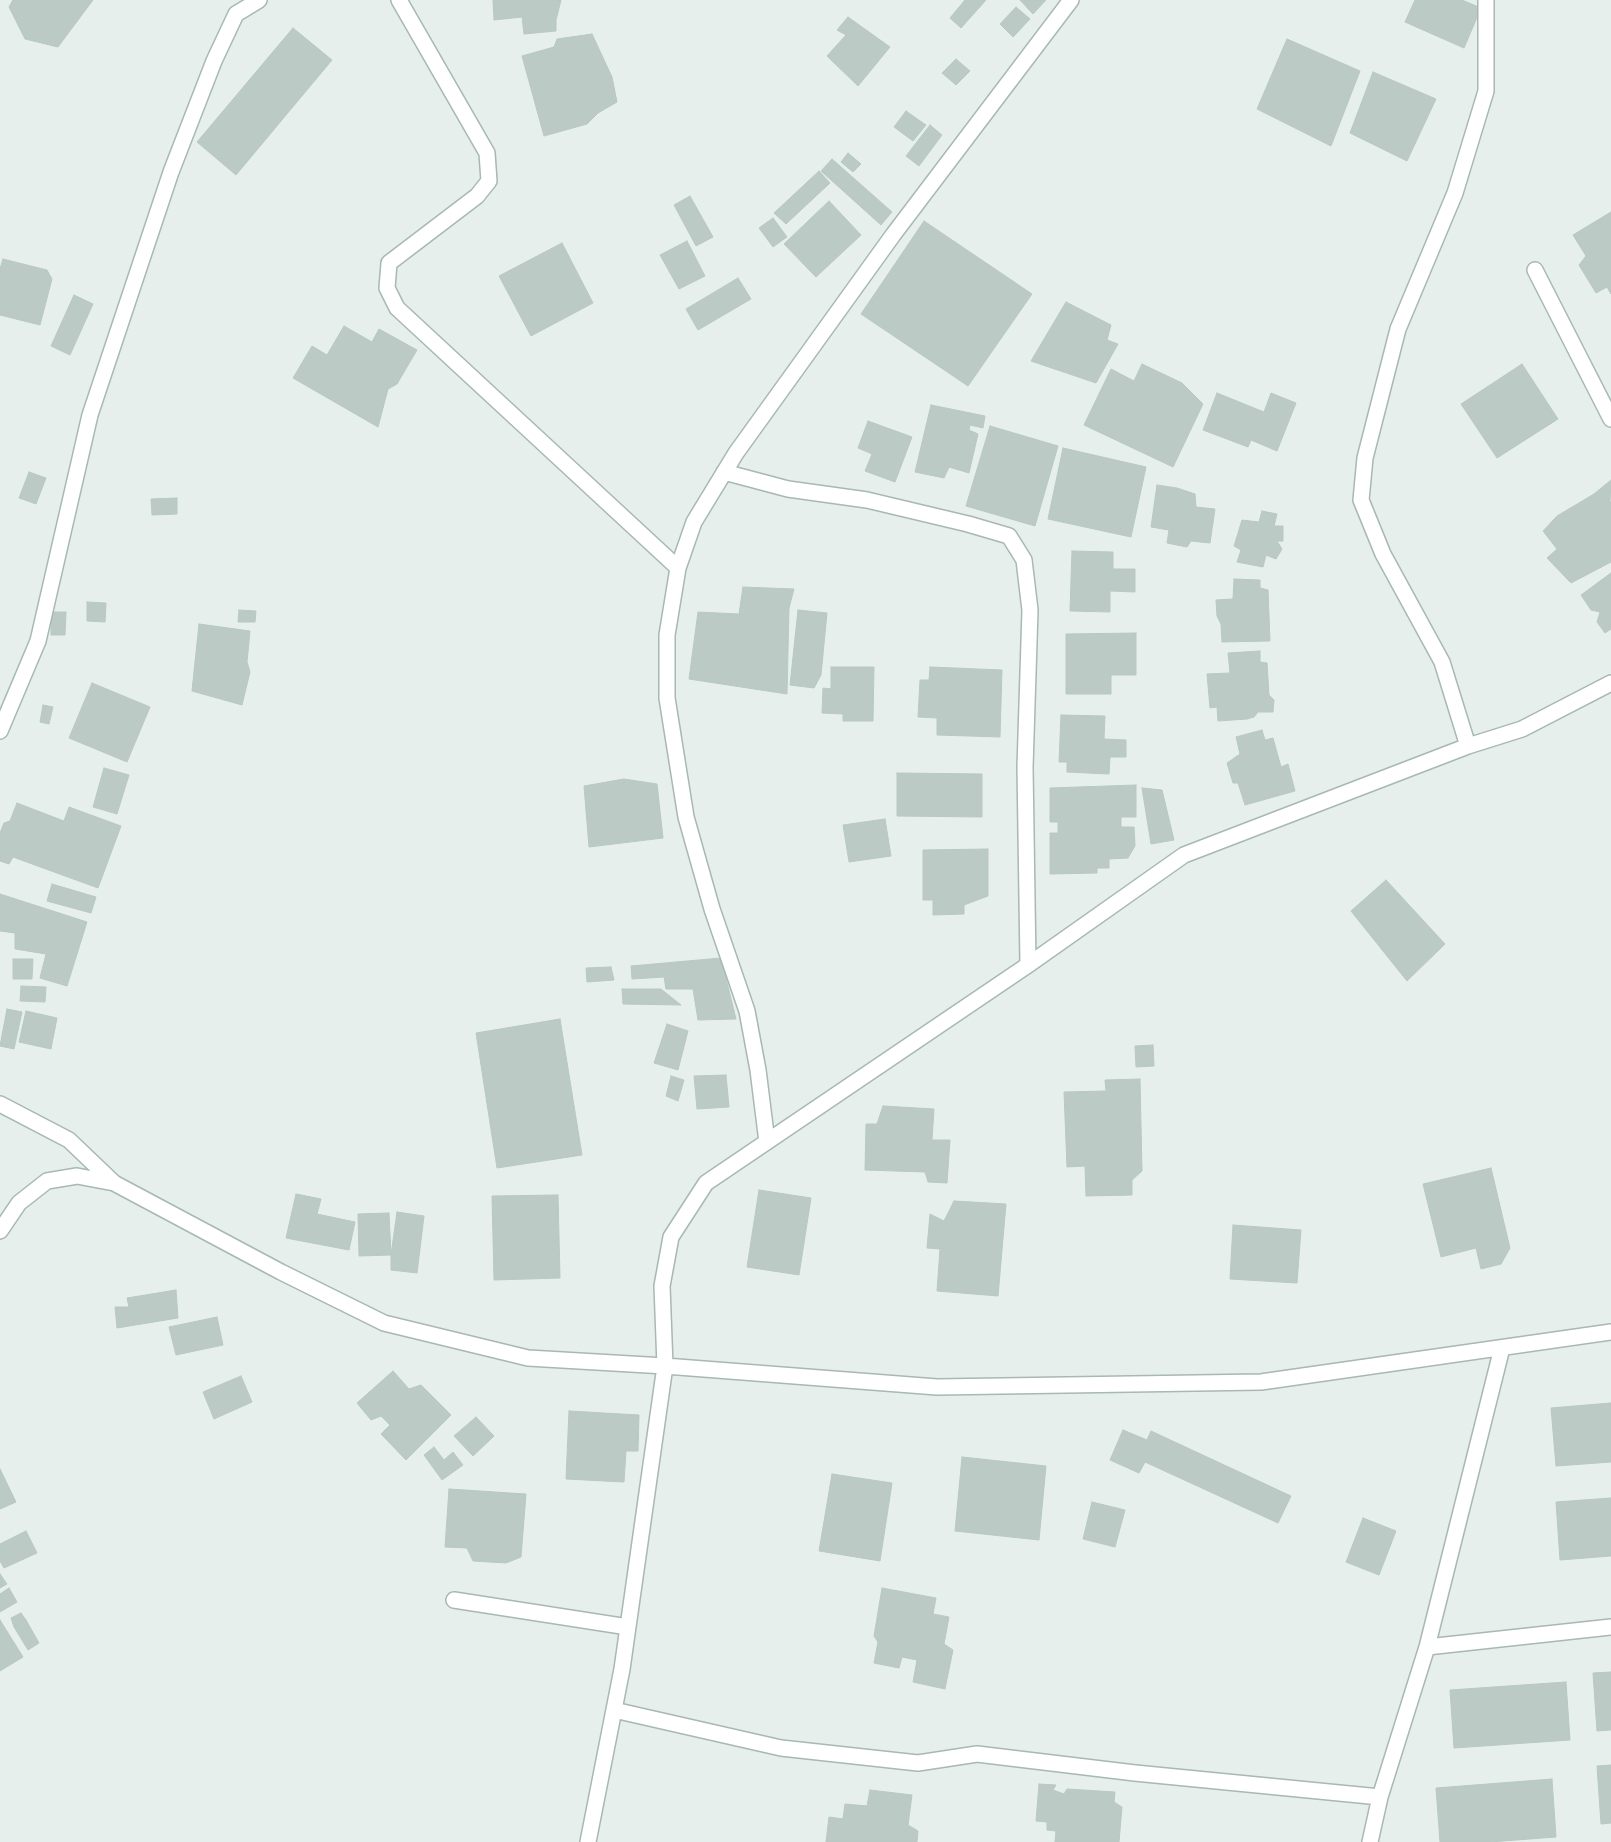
<!DOCTYPE html>
<html>
<head>
<meta charset="utf-8">
<style>
	body { margin:0 }
	canvas { display:block; background:#e6efeb }
</style>
</head>
<body>
<canvas width="1611" height="1842"></canvas>
<script>
const ctx = document.querySelector('canvas').getContext('2d');
ctx.lineJoin = 'round';
function fill(path, color) { ctx.fillStyle = color; ctx.fill(path, 'evenodd'); }
const poly = rows => new Path2D(rows.map(r => 'M' + r).join(''));
function stroke(path, color, width, dash) { ctx.strokeStyle = color; ctx.lineWidth = width; ctx.lineCap = dash ? 'butt' : 'round'; ctx.setLineDash(dash || []); ctx.stroke(path); }
const building = poly([
	[13,0,93,0,58,47,25,39,9,7,13,0],
	[493,0,561,0,556,20,556,31,524,34,522,17,494,20,493,0],
	[965,0,986,0,961,28,950,18,965,0],
	[1020,0,1046,0,1033,14,1020,0],
	[1415,0,1462,0,1481,8,1464,48,1405,22,1415,0],
	[1016,7,1030,19,1013,37,1000,24,1016,7],
	[848,17,890,47,858,86,827,56,846,35,837,30,848,17],
	[293,28,332,60,236,175,197,142,293,28],
	[592,34,612,77,617,102,598,113,587,124,544,136,522,56,554,47,557,39,592,34],
	[1287,39,1360,71,1331,146,1257,109,1287,39],
	[956,59,970,71,956,85,942,73,956,59],
	[1373,72,1436,99,1407,161,1350,133,1373,72],
	[906,111,926,125,913,141,894,127,906,111],
	[930,125,942,135,919,166,906,156,930,125],
	[848,153,861,164,853,172,841,162,848,153],
	[832,159,892,212,881,225,821,171,832,159],
	[819,171,830,183,786,224,774,213,819,171],
	[690,196,713,237,696,246,674,205,690,196],
	[829,201,861,235,816,277,784,244,829,201],
	[1611,212,1611,294,1607,287,1596,293,1579,265,1586,256,1573,235,1611,212],
	[773,218,787,237,773,247,759,228,773,218],
	[924,221,1032,294,968,386,861,314,924,221],
	[687,241,705,276,679,289,660,255,687,241],
	[562,243,593,303,531,336,499,276,562,243],
	[3,259,47,270,52,279,40,325,0,315,0,269,3,259],
	[738,278,751,299,698,330,686,309,738,278],
	[74,295,93,304,70,355,51,346,74,295],
	[1066,302,1111,325,1107,340,1118,344,1096,383,1031,361,1066,302],
	[344,326,372,342,379,329,417,350,397,384,388,389,378,427,293,378,312,346,327,355,344,326],
	[1142,364,1182,383,1203,404,1173,467,1084,425,1111,369,1134,381,1142,364],
	[1522,364,1558,419,1497,458,1461,404,1522,364],
	[1217,393,1264,412,1271,393,1296,403,1277,451,1251,440,1248,447,1203,430,1217,393],
	[931,405,985,416,983,428,970,425,969,430,978,434,969,473,949,467,944,478,915,472,931,405],
	[868,421,912,437,895,482,865,471,872,454,858,448,868,421],
	[990,426,1058,446,1035,526,966,506,990,426],
	[1063,448,1146,467,1131,537,1048,519,1063,448],
	[29,472,46,478,36,504,19,498,29,472],
	[1611,480,1610,501,1611,504,1611,562,1571,583,1547,558,1557,549,1543,531,1557,516,1594,494,1611,480],
	[1157,485,1177,488,1195,494,1196,507,1215,509,1210,543,1191,541,1187,547,1167,543,1169,530,1151,527,1157,485],
	[177,498,177,514,152,515,151,499,177,498],
	[1262,511,1277,514,1274,526,1283,526,1283,541,1277,541,1282,549,1276,559,1266,555,1263,567,1237,562,1241,550,1234,546,1242,520,1259,522,1262,511],
	[1072,551,1113,552,1113,569,1135,569,1135,592,1110,591,1110,612,1070,611,1072,551],
	[1611,573,1611,629,1605,633,1597,622,1600,612,1591,610,1581,595,1611,573],
	[1234,579,1260,580,1260,588,1268,590,1270,641,1222,642,1221,624,1217,616,1216,600,1233,599,1234,579],
	[743,587,794,589,789,608,787,694,689,679,698,612,739,614,743,587],
	[87,602,106,603,105,622,87,621,87,602],
	[239,610,256,611,255,622,238,622,239,610],
	[798,610,827,613,821,675,814,688,790,685,798,610],
	[51,612,66,612,65,635,51,635,51,612],
	[199,624,250,631,247,662,250,672,242,705,192,691,199,624],
	[1136,633,1136,675,1111,675,1111,694,1066,694,1066,634,1136,633],
	[1260,651,1260,662,1267,663,1269,695,1274,700,1273,712,1258,712,1254,717,1247,719,1218,721,1217,707,1210,708,1207,674,1230,673,1228,653,1260,651],
	[831,667,874,667,873,721,843,721,843,714,822,713,823,688,831,689,831,667],
	[930,667,1002,670,1000,737,937,735,937,718,918,717,920,680,929,680,930,667],
	[92,683,150,707,127,762,69,738,92,683],
	[43,705,53,707,49,724,40,722,43,705],
	[1061,715,1105,716,1104,739,1126,740,1126,757,1110,757,1109,774,1067,772,1067,762,1059,762,1061,715],
	[1262,730,1265,740,1273,738,1281,767,1288,764,1295,791,1245,805,1238,783,1233,783,1227,763,1240,754,1236,737,1262,730],
	[104,768,129,775,117,814,93,807,104,768],
	[897,773,982,774,982,817,897,816,897,773],
	[624,779,657,784,663,838,589,847,584,786,624,779],
	[1136,785,1136,817,1121,817,1121,827,1134,827,1135,846,1128,858,1109,859,1109,868,1097,868,1097,873,1050,874,1050,833,1058,833,1058,822,1050,822,1050,788,1136,785],
	[1142,788,1162,790,1174,840,1151,844,1142,788],
	[17,803,64,821,69,807,121,826,98,888,13,857,9,864,0,861,0,833,4,823,10,821,17,803],
	[885,819,891,856,849,862,843,825,885,819],
	[988,849,988,896,964,905,964,914,933,915,933,900,923,900,923,850,988,849],
	[1386,880,1445,944,1407,981,1351,911,1386,880],
	[52,884,96,897,91,913,47,901,52,884],
	[0,894,87,922,67,986,40,978,46,954,15,949,15,933,0,931,0,894],
	[721,958,736,1019,698,1020,693,989,666,989,664,977,632,979,631,966,721,958],
	[13,959,33,959,32,979,13,979,13,959],
	[611,967,614,980,587,982,586,968,611,967],
	[21,986,46,987,45,1002,20,1001,21,986],
	[622,989,661,989,681,1005,623,1004,622,989],
	[7,1009,22,1012,14,1049,0,1046,7,1009],
	[26,1011,57,1018,51,1049,19,1042,26,1011],
	[560,1019,582,1155,497,1168,476,1033,560,1019],
	[667,1024,688,1031,678,1070,654,1063,667,1024],
	[1153,1045,1154,1066,1136,1067,1135,1046,1153,1045],
	[726,1075,729,1107,697,1109,694,1076,726,1075],
	[671,1076,684,1080,678,1101,666,1096,671,1076],
	[1140,1079,1142,1171,1132,1180,1132,1195,1086,1196,1085,1166,1067,1167,1064,1092,1106,1091,1105,1080,1140,1079],
	[883,1106,934,1109,932,1140,950,1140,947,1183,928,1182,925,1172,865,1170,866,1124,877,1124,883,1106],
	[1491,1168,1510,1248,1501,1264,1481,1269,1476,1248,1441,1257,1423,1184,1491,1168],
	[759,1190,811,1198,799,1275,747,1267,759,1190],
	[296,1194,321,1199,317,1214,355,1222,349,1250,286,1238,296,1194],
	[558,1195,560,1278,494,1280,492,1196,558,1195],
	[954,1201,1006,1204,998,1296,937,1291,940,1249,927,1248,930,1214,944,1221,954,1201],
	[397,1212,424,1216,417,1273,391,1270,391,1255,397,1212],
	[389,1213,391,1255,359,1256,358,1214,389,1213],
	[1233,1225,1301,1230,1297,1283,1230,1279,1233,1225],
	[176,1290,178,1318,117,1328,115,1307,129,1307,127,1298,176,1290],
	[217,1317,223,1345,176,1355,169,1327,217,1317],
	[393,1371,409,1389,421,1385,451,1415,406,1460,381,1434,390,1425,381,1416,371,1420,357,1403,393,1371],
	[241,1376,252,1402,214,1419,203,1392,241,1376],
	[1611,1403,1611,1462,1556,1466,1551,1408,1611,1403],
	[569,1411,639,1415,638,1451,626,1451,624,1482,566,1479,569,1411],
	[476,1417,494,1436,473,1456,454,1436,476,1417],
	[1123,1430,1147,1440,1151,1431,1291,1496,1278,1523,1145,1462,1139,1473,1110,1460,1123,1430],
	[434,1447,444,1460,453,1452,463,1465,442,1480,424,1455,434,1447],
	[962,1457,1046,1466,1039,1540,955,1531,962,1457],
	[0,1469,16,1502,0,1509,0,1469],
	[832,1474,892,1483,880,1561,819,1551,832,1474],
	[449,1489,526,1494,521,1557,506,1563,473,1561,467,1548,445,1547,449,1489],
	[1611,1498,1611,1556,1560,1560,1556,1502,1611,1498],
	[1092,1502,1125,1510,1115,1547,1083,1539,1092,1502],
	[1363,1518,1396,1531,1379,1575,1346,1562,1363,1518],
	[26,1531,37,1553,4,1568,0,1561,0,1544,26,1531],
	[0,1574,7,1584,0,1588,0,1574],
	[9,1588,17,1602,0,1612,0,1594,9,1588],
	[882,1588,936,1598,933,1614,949,1617,944,1644,953,1650,945,1689,913,1682,917,1660,902,1657,899,1668,874,1663,878,1642,874,1636,882,1588],
	[21,1613,26,1620,14,1627,11,1618,21,1613],
	[0,1620,23,1657,0,1671,0,1620],
	[26,1620,39,1643,28,1650,14,1627,26,1620],
	[1611,1672,1611,1730,1597,1731,1593,1673,1611,1672],
	[1566,1682,1570,1740,1454,1748,1450,1690,1566,1682],
	[1611,1765,1611,1823,1601,1824,1597,1766,1611,1765],
	[1552,1779,1556,1837,1490,1842,1440,1842,1436,1788,1552,1779],
	[1039,1784,1056,1785,1053,1790,1064,1794,1067,1789,1115,1792,1114,1802,1122,1807,1119,1842,1055,1842,1056,1831,1047,1830,1047,1822,1036,1821,1039,1784],
	[870,1790,912,1795,908,1825,918,1831,917,1842,826,1842,829,1817,843,1819,845,1804,867,1806,870,1790]
]);
const minor = poly([
	[399,0,487,153,489,181,477,196,389,263,387,288,397,308,678,568],
	[1535,270,1611,419],
	[724,472,788,489,867,500,968,524,1009,536,1024,560,1030,610,1025,767,1028,965],
	[0,731,38,641,90,415,171,172,214,61,236,14,259,0],
	[1468,746,1442,662,1383,554,1361,500,1365,458,1398,329,1455,193,1486,91,1486,0],
	[0,1104,69,1140,114,1183],
	[767,1142,758,1070,747,1011,712,909,686,817,667,698,667,635,678,568,694,522,736,453,893,235,1071,0],
	[0,1231,19,1203,47,1181,77,1176,114,1183,281,1272,384,1323,528,1358,665,1366,937,1387,1261,1382,1611,1332],
	[454,1600,628,1627],
	[1427,1647,1611,1627],
	[614,1710,781,1748,918,1763,977,1754,1135,1773,1380,1797],
	[588,1842,622,1669,665,1366,662,1286,671,1237,706,1183,1028,965,1184,855,1468,746,1522,729,1611,683],
	[1370,1842,1380,1797,1427,1647,1502,1348]
]);
fill(building, '#bbcac4');
stroke(building, '#b8c9c2', 1);
stroke(minor, '#a8b8b2', 18);
stroke(minor, '#fff', 15);
</script>
</body>
</html>
